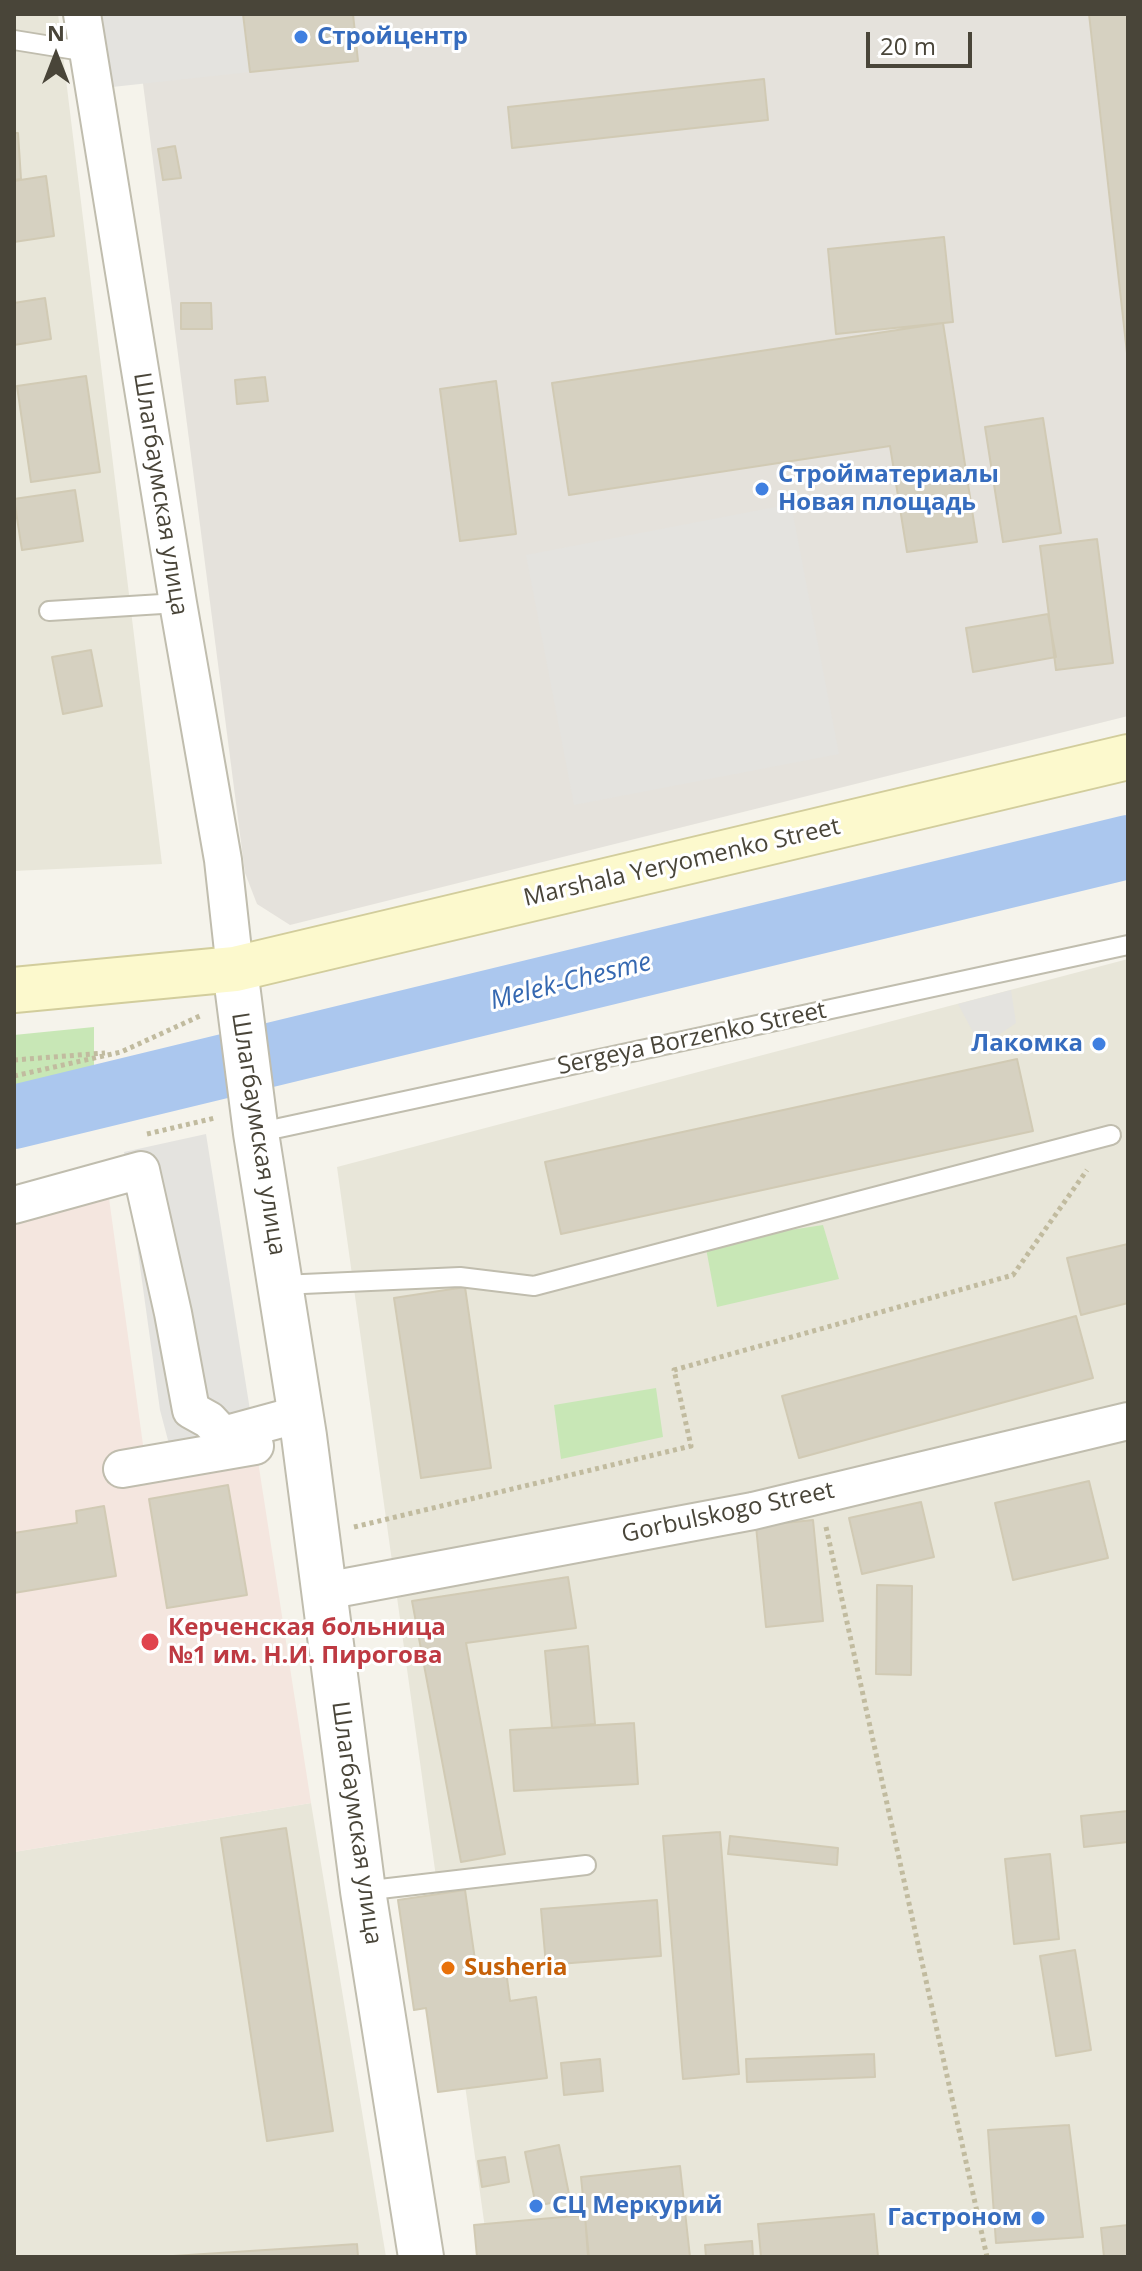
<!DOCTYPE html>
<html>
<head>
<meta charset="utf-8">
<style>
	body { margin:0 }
	#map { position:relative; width:1142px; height:2271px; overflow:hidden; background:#f5f3eb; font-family:"Open Sans",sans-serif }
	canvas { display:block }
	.frame { position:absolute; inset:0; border:16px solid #494539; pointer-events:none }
	.north { position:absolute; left:16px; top:16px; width:80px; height:80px; -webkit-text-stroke:6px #fff; paint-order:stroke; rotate:0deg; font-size:22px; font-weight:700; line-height:32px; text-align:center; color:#494539 }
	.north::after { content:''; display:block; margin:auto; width:28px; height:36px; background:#494539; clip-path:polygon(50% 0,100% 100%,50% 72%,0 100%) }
	.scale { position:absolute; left:866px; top:32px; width:106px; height:36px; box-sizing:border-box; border:4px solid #494539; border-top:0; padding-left:10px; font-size:24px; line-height:28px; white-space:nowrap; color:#494539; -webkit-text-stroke:6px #fff; paint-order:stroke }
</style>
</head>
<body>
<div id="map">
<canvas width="1142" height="2271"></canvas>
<div class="frame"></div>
<div class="north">N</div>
<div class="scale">20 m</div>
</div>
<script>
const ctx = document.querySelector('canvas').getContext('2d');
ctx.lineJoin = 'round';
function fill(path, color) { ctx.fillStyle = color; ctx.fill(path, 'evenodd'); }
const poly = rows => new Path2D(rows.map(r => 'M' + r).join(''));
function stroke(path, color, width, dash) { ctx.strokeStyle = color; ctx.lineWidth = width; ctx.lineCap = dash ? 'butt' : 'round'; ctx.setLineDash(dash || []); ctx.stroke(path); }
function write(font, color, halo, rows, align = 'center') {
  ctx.font = font + ' "Open Sans",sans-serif'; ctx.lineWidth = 6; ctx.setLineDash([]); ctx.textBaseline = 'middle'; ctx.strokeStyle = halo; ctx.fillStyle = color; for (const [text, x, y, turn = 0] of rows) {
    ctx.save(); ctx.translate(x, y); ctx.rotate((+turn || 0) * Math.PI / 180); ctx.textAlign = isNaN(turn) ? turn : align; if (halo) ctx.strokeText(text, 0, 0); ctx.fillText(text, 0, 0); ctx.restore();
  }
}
const residential = poly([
	[14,14,58,14,162,864,14,871],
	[1128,959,1128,2257,489,2257,337,1167],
	[311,1803,386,2257,14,2257,14,1852]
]);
const industrial = poly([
	[134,14,1128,14,1128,716,290,925,257,904,245,873]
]);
const medical = poly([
	[104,1162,148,1481,258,1461,311,1803,14,1852,14,1188]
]);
const green = poly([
	[94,1027,94,1082,14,1101,14,1035],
	[823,1225,839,1279,717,1307,705,1243],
	[656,1388,663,1437,561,1459,554,1405]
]);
const parking = poly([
	[82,14,243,14,250,72,94,89],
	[791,504,839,754,574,805,526,555],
	[1011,990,1016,1023,981,1047,958,1004],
	[206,1134,253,1429,169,1444,160,1410,124,1152]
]);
const river = poly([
	[14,1117,1128,847]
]);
const building = poly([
	[243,14,353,14,358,61,250,72,243,14],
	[1089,14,1128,14,1128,362,1089,14],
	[764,79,768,120,512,148,508,107,764,79],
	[14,133,18,133,21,179,14,180,14,133],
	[175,146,181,178,163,180,158,149,175,146],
	[46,176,54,236,14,242,14,181,46,176],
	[944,237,953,322,836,334,828,249,944,237],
	[45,298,51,339,14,345,14,303,45,298],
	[181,303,211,303,212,329,181,329,181,303],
	[943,323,977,542,907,552,890,446,569,495,552,383,943,323],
	[86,376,100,472,31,482,17,386,86,376],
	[265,377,268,401,237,404,235,380,265,377],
	[496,381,516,534,460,541,440,389,496,381],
	[1043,418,1061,533,1003,542,985,427,1043,418],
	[75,490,83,541,22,550,14,499,75,490],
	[1097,539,1113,663,1056,670,1040,546,1097,539],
	[1048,614,1056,657,973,672,966,628,1048,614],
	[91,650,102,706,63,714,52,657,91,650],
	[1017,1059,1033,1131,561,1234,545,1162,1017,1059],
	[1128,1244,1128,1303,1081,1315,1067,1258,1128,1244],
	[465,1287,491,1468,421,1478,394,1298,465,1287],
	[1076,1316,1093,1378,799,1458,782,1396,1076,1316],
	[1089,1481,1108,1558,1013,1580,995,1503,1089,1481],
	[228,1485,247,1595,167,1608,149,1499,228,1485],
	[921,1502,934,1557,862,1574,849,1518,921,1502],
	[104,1506,116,1576,14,1593,14,1533,77,1523,76,1511,104,1506],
	[813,1520,823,1621,766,1627,756,1526,813,1520],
	[568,1577,576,1628,466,1643,505,1854,461,1862,412,1601,568,1577],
	[877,1585,912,1586,911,1675,876,1674,877,1585],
	[588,1646,595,1724,552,1728,545,1651,588,1646],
	[634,1723,638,1784,514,1791,510,1730,634,1723],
	[1128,1811,1128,1842,1084,1847,1081,1816,1128,1811],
	[286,1828,333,2131,267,2141,221,1838,286,1828],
	[720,1832,739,2074,683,2079,663,1836,720,1832],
	[730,1836,838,1848,837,1865,728,1854,730,1836],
	[1050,1854,1059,1939,1014,1944,1005,1859,1050,1854],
	[465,1890,476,1967,505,1963,510,2001,536,1997,547,2078,438,2092,426,2008,414,2010,398,1900,465,1890],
	[657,1900,661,1956,546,1965,541,1909,657,1900],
	[1075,1950,1091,2050,1056,2056,1040,1956,1075,1950],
	[874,2054,875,2077,747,2082,746,2059,874,2054],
	[600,2059,603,2091,564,2095,561,2063,600,2059],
	[1069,2125,1083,2237,996,2243,988,2130,1069,2125],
	[559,2145,570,2199,536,2206,525,2152,559,2145],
	[505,2157,509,2182,482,2187,478,2161,505,2157],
	[680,2166,690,2257,589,2257,581,2177,680,2166],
	[874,2214,878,2257,761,2257,758,2224,874,2214],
	[585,2215,588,2257,477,2257,474,2225,585,2215],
	[1128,2225,1128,2257,1104,2257,1101,2228,1128,2225],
	[752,2241,753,2257,706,2257,705,2245,752,2241],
	[357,2244,358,2257,158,2257,357,2244]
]);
const path = poly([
	[14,1060,105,1053],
	[14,1076,121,1052,202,1015],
	[147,1134,215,1118],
	[354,1527,691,1446,674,1370,1013,1275,1087,1170],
	[826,1527,987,2257]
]);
const service = poly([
	[14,40,88,52],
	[49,611,178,603],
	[256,1133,1128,945],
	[281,1285,460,1277,534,1286,1111,1135],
	[363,1891,586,1865]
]);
const minor = poly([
	[82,14,178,603,223,860,235,969],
	[14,1205,141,1170,173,1313,191,1410,209,1420,223,1435,300,1414],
	[122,1469,255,1446],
	[325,1591,753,1511,1128,1421]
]);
const tertiary = poly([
	[235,969,256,1133,304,1436,363,1891,421,2257]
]);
const secondary = poly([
	[14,990,235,969,1128,757]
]);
const markers = [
	[301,37,8,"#3f7fe0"],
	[762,489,8,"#3f7fe0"],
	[1099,1044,8,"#3f7fe0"],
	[150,1642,10,"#e0444e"],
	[448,1968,8,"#e8710a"],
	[536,2206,8,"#3f7fe0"],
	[1038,2218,8,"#3f7fe0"]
];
const shopNames = [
	["Стройцентр",317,37],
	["Стройматериалы",778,475],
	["Новая площадь",778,503],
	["Лакомка",1083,1044,"right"],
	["СЦ Меркурий",552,2206],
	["Гастроном",1022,2218,"right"]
];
const streetNames = [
	["Шлагбаумская улица",160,494,81],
	["Marshala Yeryomenko Street",682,863,-13],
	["Sergeya Borzenko Street",692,1039,-12],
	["Шлагбаумская улица",258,1134,81],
	["Gorbulskogo Street",728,1513,-12],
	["Шлагбаумская улица",356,1823,82]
];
const healthNames = [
	["Керченская больница",168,1628],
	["№1 им. Н.И. Пирогова",168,1656]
];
const foodNames = [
	["Susheria",464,1968]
];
const waterNames = [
	["Melek-Chesme",571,982,-14]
];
fill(residential, '#e8e6d9');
fill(industrial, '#e5e2dc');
fill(medical, '#f4e6df');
fill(green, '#c8e7b6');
fill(parking, '#e4e3df');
stroke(river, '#abc7ee', 64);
fill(building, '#d6d1c1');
stroke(building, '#d1cab4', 2);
stroke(service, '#c0bdae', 22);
stroke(minor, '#c0bdae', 40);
stroke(tertiary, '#c0bdae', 48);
stroke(secondary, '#d2cd9c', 48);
stroke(path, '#c1bb9f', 5, [4, 4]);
stroke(service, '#fff', 18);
stroke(minor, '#fff', 36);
stroke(tertiary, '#fff', 44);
stroke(secondary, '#fcf9cd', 44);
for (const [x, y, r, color] of markers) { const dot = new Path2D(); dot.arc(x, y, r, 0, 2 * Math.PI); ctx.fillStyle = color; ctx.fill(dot); stroke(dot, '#fff', 3); }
write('bold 24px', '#366cbe', '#fff', shopNames, 'left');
write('24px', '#494539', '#fff', streetNames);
write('bold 24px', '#be3a42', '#fff', healthNames, 'left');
write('bold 24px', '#c56008', '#fff', foodNames, 'left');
write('italic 26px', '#3568b1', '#fff', waterNames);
</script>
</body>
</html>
